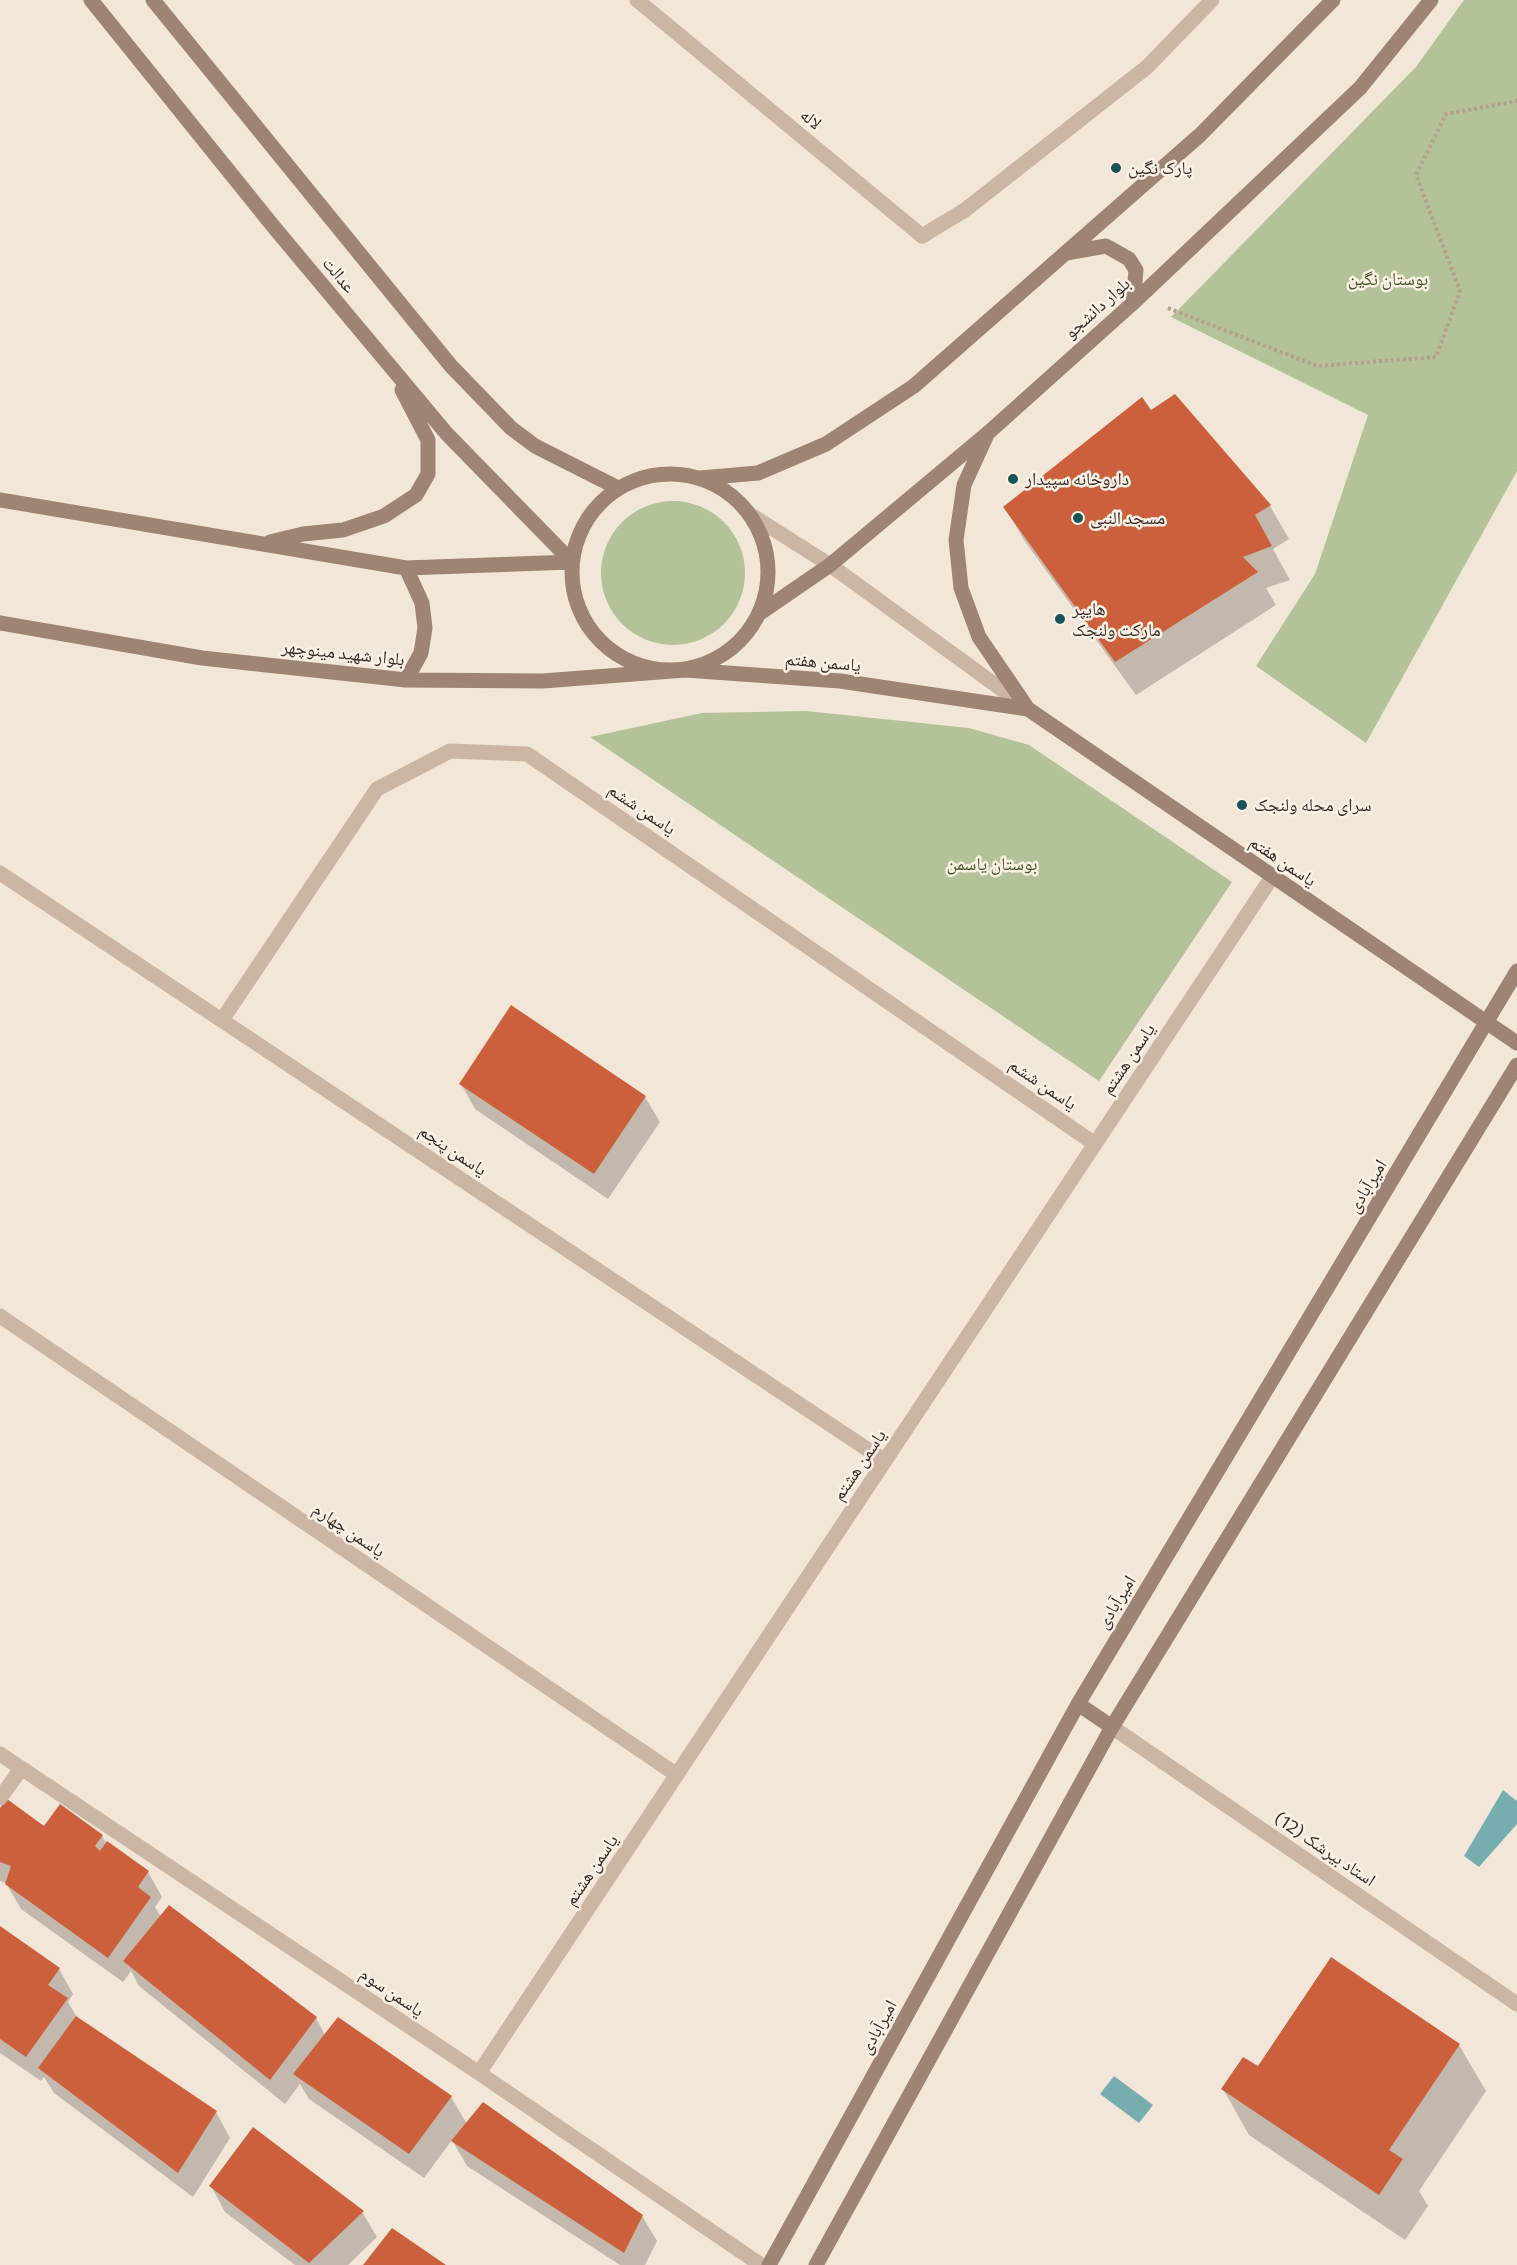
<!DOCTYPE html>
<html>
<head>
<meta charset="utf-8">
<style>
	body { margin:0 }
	canvas { display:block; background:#f2e6d8 }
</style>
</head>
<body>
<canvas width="1517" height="2265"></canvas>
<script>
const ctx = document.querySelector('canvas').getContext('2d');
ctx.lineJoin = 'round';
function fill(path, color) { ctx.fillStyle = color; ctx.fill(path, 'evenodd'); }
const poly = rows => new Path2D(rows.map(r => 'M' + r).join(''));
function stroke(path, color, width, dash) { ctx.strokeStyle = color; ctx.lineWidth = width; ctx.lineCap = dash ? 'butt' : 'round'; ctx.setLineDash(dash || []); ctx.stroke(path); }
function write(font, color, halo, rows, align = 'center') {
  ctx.font = font + ' Commissioner,"Noto Naskh Arabic",sans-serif'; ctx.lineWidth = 5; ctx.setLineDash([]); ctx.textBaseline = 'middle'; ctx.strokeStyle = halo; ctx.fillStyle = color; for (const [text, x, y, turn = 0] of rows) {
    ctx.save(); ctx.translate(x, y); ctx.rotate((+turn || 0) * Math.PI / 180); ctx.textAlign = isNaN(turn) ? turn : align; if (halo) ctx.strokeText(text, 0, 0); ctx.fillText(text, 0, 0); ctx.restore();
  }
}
const green = poly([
	[1464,0,1517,0,1517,471,1366,743,1256,666,1315,574,1368,415,1171,317,1416,67],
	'601 573a72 72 0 1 1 144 0a72 72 0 1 1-144 0Z',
	[806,711,969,728,1029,745,1232,882,1099,1081,590,737,702,713]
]);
const water = poly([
	[1503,1790,1517,1801,1517,1824,1479,1867,1464,1856],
	[1114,2076,1153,2105,1139,2123,1100,2094]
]);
const shadow = poly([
	[1175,396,1270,506,1289,539,1273,549,1290,580,1266,588,1276,605,1136,695,1024,540,1005,507],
	[461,1084,645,1097,660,1122,608,1199,475,1109],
	[0,1811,45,1828,102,1836,107,1844,148,1872,162,1897,155,1907,161,1917,316,2018,325,2035,451,2097,467,2124,642,2216,657,2241,645,2265,620,2265,467,2166,452,2140,424,2178,309,2099,300,2084,285,2104,139,1986,131,1971,123,1982,21,1909,6,1883,0,1881],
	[0,1928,59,1969,73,1994,68,2002,78,2019,216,2112,230,2138,193,2197,54,2093,44,2077,41,2081,0,2053],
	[1459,2045,1486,2091,1419,2191,1428,2206,1405,2240,1249,2135,1223,2089,1258,2069],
	[211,2186,362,2212,377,2237,348,2265,295,2265,225,2212]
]);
const building = poly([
	[1175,394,1271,505,1255,515,1272,546,1243,557,1258,572,1115,662,1003,507,1142,397,1151,410],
	[511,1005,646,1096,594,1174,459,1084],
	[7,1799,44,1826,60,1804,103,1835,95,1846,100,1851,107,1841,149,1871,138,1887,151,1897,108,1958,5,1884,11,1866,0,1862,0,1808],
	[169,1905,317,2017,270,2080,123,1961],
	[0,1926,60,1968,48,1985,68,1998,26,2057,0,2039],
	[1331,1957,1460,2044,1389,2150,1403,2159,1379,2195,1221,2089,1243,2057,1258,2066],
	[76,2016,217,2111,178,2173,38,2068],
	[338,2017,452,2096,409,2154,293,2074],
	[483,2102,643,2215,624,2253,451,2141],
	[253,2127,364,2211,309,2263,209,2186],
	[392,2228,446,2265,363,2265]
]);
const path = poly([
	[1168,308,1317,366,1436,357,1460,291,1416,175,1446,114,1517,101]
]);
const street = poly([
	[637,0,922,236,965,210,1147,67,1212,0],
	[748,513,830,565,1026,707],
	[0,873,885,1461],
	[222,1020,377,789,450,751,527,754,1095,1144],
	[0,1316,677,1775],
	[1112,1727,1517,2004],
	[0,1754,479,2073,761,2265],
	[0,1798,21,1769],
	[479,2073,1272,877]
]);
const secondary = poly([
	[91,0,273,226,447,434,572,562],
	[153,0,451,366,511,428,535,446,618,488],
	[1066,253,1106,246,1129,259,1136,270,1133,303],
	[986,437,964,485,956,540,961,588,979,637,1028,709,1517,1043],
	'572 572a98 98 0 1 1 196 0a98 98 0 1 1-196 0Z',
	[700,478,758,473,826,444,914,386,1200,135,1333,0],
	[0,500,406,568,572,562],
	[270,542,303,534,343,530,384,516,416,495,428,474,428,440,402,390],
	[406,568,422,603,425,628,421,653,406,680],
	[760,613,830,565,988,433,1133,303,1360,88,1431,0],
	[0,623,202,658,406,680,543,681,685,670,840,681,1028,709],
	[1078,1704,1112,1727],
	[769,2265,1078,1704,1517,971],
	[816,2265,1112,1727,1517,1065]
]);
const markers = [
	[1116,168,6,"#1a5459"],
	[1013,479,6,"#1a5459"],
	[1078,518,6,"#1a5459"],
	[1060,619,6,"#1a5459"],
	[1242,805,6,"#1a5459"]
];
const streetNames = [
	["لاله",811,119,40],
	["عدالت",339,275,50],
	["بلوار دانشجو",1097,308,-42],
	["بلوار شهید مینوچهر",343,653,6],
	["یاسمن هفتم",823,662,5],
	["یاسمن ششم",642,809,34],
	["یاسمن هفتم",1283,861,34],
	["یاسمن هشتم",1128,1059,-56],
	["یاسمن ششم",1043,1084,34],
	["یاسمن پنجم",453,1150,34],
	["امیرآبادی",1367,1186,-59],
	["یاسمن هشتم",859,1465,-56],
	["یاسمن چهارم",349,1530,34],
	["امیرآبادی",1116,1602,-59],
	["استاد بیرشک (12)",1325,1849,34],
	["یاسمن هشتم",591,1870,-56],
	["یاسمن سوم",392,1992,34],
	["امیرآبادی",878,2027,-61]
];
const poiNames = [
	["پارک نگین",1128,168],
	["داروخانه سپیدار",1025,479],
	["مسجد النبی",1090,518],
	["هایپر",1072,609],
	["مارکت ولنجک",1072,630],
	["سرای محله ولنجک",1254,805]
];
const parkNames = [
	["بوستان نگین",1388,279],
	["بوستان یاسمن",992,864]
];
fill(green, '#b3c298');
fill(water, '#76aeb0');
fill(shadow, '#0003');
fill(building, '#cc603d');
stroke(path, '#b69f8e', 4, [3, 3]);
stroke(street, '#cbb6a4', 15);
stroke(secondary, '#9e8475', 15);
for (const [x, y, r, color] of markers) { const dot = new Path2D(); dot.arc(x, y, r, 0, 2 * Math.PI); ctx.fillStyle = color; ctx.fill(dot); stroke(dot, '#faf0e4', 2); }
write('18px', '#352b26', '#faf0e4', streetNames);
write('18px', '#352b26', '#faf0e4', poiNames, 'left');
write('18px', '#445528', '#faf0e4', parkNames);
</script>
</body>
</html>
